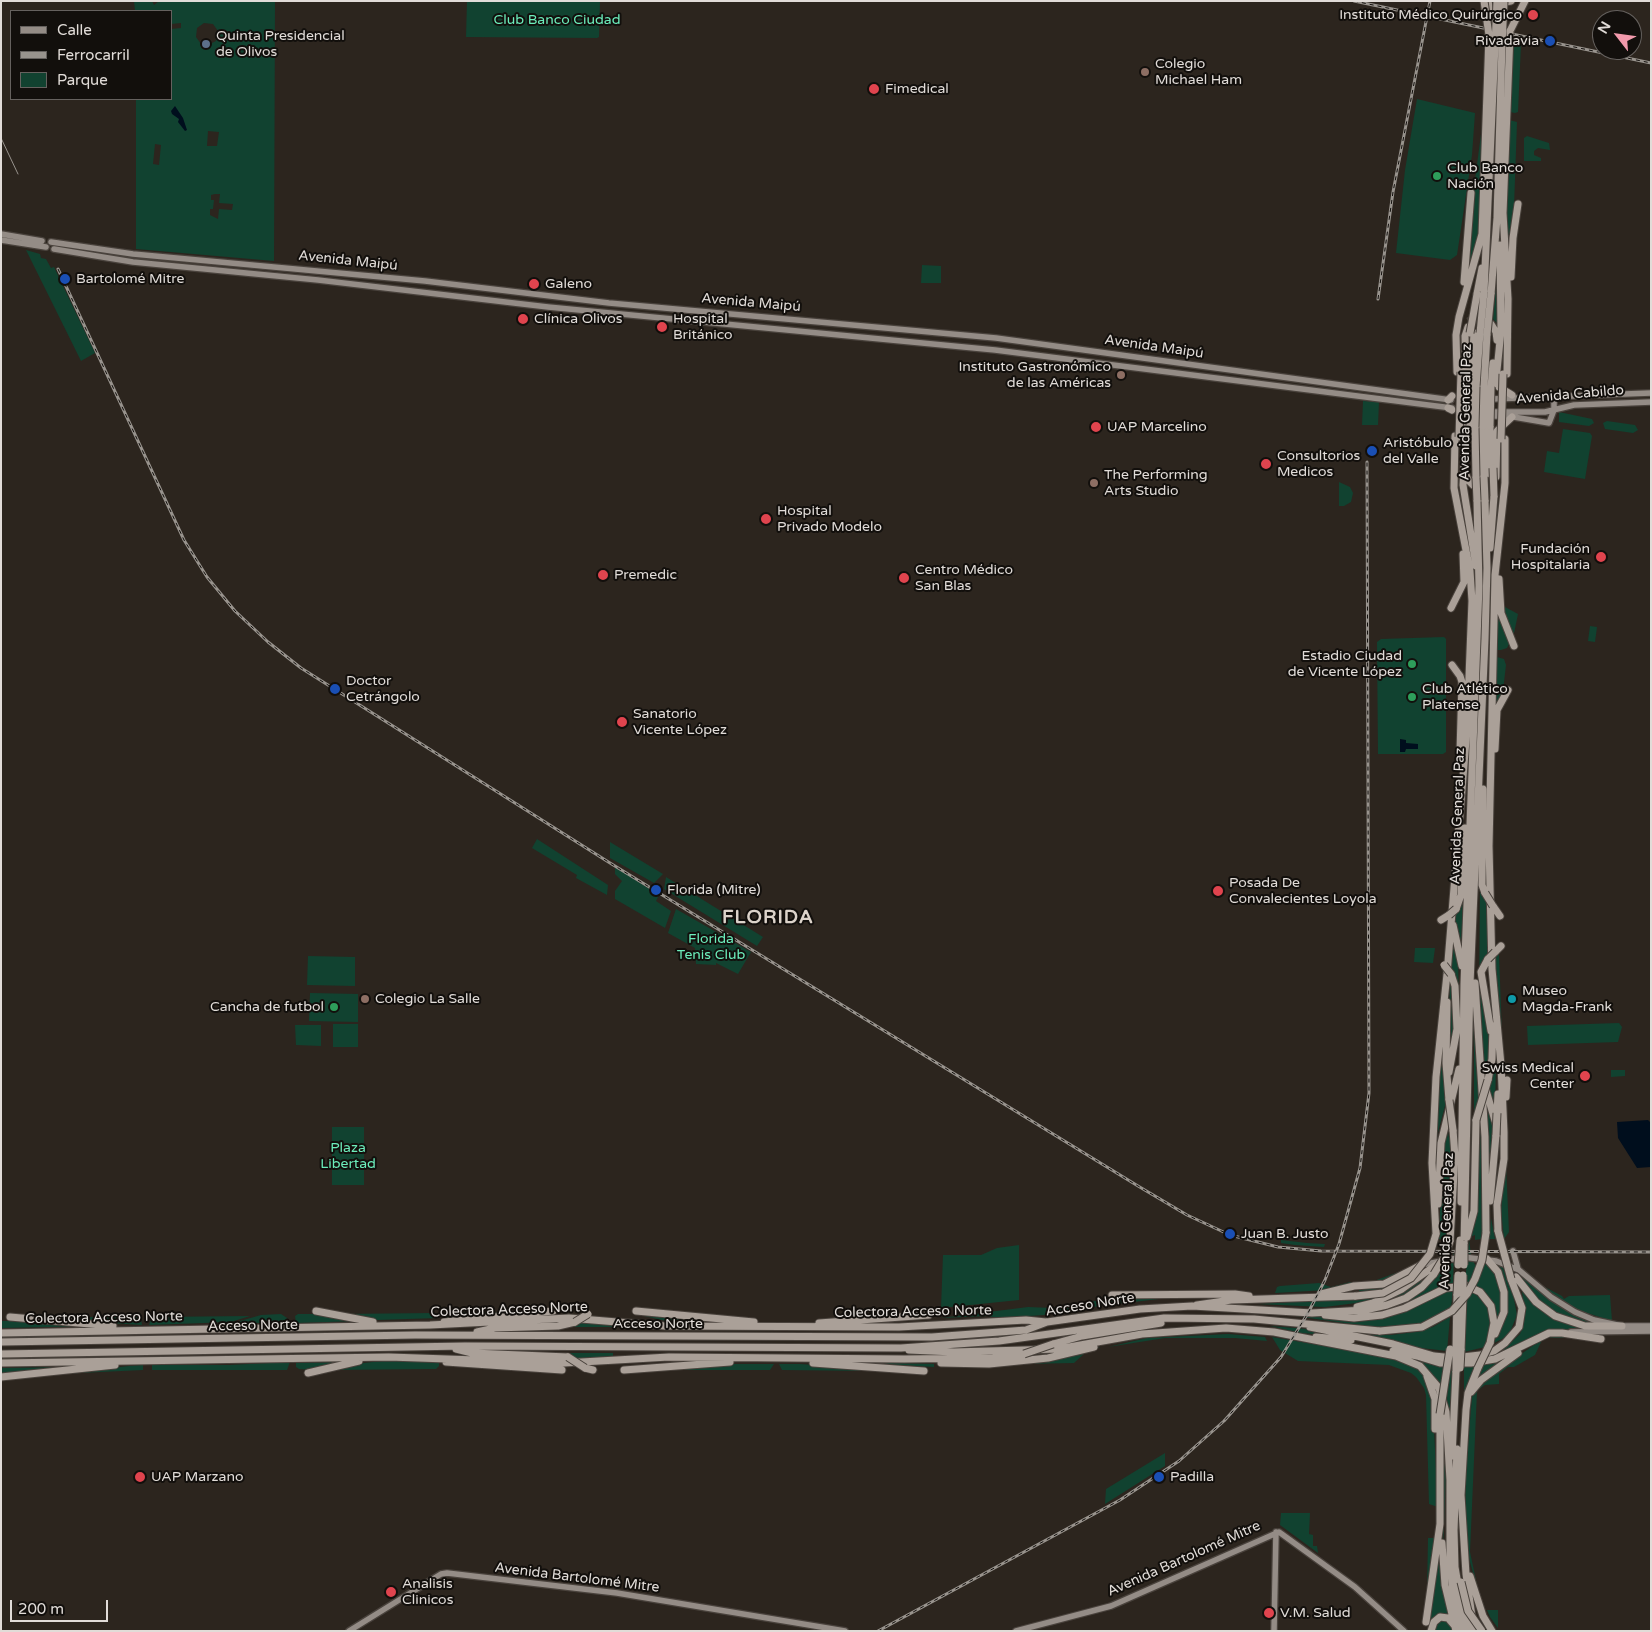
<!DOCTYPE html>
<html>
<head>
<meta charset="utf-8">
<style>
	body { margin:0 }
	#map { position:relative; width:1652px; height:1632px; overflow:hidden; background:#2c251e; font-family:"Varela Round",sans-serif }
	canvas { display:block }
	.frame { position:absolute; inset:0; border:2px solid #e1dcd8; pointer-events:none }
	.legend { position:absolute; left:10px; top:10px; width:162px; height:90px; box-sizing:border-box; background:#120f0c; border:1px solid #65615e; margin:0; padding:6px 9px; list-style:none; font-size:15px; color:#e1dcd8 }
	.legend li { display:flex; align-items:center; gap:10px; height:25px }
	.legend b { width:25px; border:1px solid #65615e }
	.north { position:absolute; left:1592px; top:10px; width:50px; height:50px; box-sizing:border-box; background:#120f0c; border:1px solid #65615e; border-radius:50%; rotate:300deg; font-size:14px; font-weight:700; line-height:20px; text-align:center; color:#e1dcd8 }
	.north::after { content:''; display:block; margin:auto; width:18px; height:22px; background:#f29aac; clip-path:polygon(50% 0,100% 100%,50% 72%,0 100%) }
	.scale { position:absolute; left:10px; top:1600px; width:98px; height:22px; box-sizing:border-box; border:2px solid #e1dcd8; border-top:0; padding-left:6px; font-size:15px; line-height:18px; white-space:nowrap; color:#e1dcd8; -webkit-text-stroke:4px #120f0c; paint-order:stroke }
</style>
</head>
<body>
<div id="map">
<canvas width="1652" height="1632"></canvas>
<div class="frame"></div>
<ul class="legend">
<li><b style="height:6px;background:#948c86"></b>Calle</li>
<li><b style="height:6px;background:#98938d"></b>Ferrocarril</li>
<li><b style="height:14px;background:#114230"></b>Parque</li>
</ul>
<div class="north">N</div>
<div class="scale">200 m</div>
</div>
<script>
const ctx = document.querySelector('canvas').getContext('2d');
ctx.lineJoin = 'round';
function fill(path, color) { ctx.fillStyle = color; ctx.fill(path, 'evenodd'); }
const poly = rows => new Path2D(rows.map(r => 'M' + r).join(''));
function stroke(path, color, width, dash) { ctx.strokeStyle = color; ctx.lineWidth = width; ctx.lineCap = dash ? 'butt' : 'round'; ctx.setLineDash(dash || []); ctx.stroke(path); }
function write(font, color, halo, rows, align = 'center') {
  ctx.font = font + ' "Varela Round",sans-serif'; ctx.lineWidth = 4; ctx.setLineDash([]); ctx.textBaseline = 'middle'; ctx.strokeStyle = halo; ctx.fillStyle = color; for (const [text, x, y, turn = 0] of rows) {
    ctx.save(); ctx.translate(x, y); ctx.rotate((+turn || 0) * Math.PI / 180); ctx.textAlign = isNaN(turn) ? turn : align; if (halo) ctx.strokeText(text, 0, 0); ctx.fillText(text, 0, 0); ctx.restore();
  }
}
const green = poly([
	[134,1,152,1,154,5,159,1,275,1,274,261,136,249,136,99,171,99,171,29,181,28,181,23,171,24,171,11,135,11],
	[204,23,213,24,218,31,216,41,208,45,201,44,196,37,197,28],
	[208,131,219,132,217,146,207,146],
	[155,144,161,145,159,165,153,164],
	[215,194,220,194,219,203,233,204,232,210,219,209,218,219,210,215,210,209,213,209,214,200,211,200,211,195],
	[467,1,600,1,599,37,597,38,466,37],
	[1513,40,1521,44,1518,112,1515,113,1510,112],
	[1417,99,1475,113,1472,155,1457,255,1450,260,1396,253,1405,170],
	[1483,119,1480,230,1467,273,1474,187],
	[1509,120,1517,122,1514,207,1509,239,1509,267,1506,208],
	[1527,136,1549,143,1550,150,1538,148,1534,151,1534,155,1541,158,1541,161,1524,161,1524,138],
	[26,250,40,254,41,258,46,259,51,268,54,267,95,353,81,361],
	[922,265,941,266,941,283,921,283],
	[1497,273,1499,325,1493,319],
	[1363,401,1379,402,1378,425,1362,425],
	[1559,412,1592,419,1594,423,1589,426,1559,422],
	[1607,421,1635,425,1638,430,1633,433,1605,429,1603,423],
	[1563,429,1590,433,1592,436,1585,479,1544,472,1547,451,1559,453],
	[1339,482,1350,487,1353,493,1351,502,1344,506,1339,506],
	[1496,584,1510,642,1507,648,1501,650,1497,650],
	[1502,602,1505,607,1518,614,1513,638,1506,621],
	[1590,626,1597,627,1595,642,1588,641],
	[1444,637,1446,639,1446,752,1443,754,1378,754,1377,642,1381,639],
	[1497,657,1504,659,1506,665,1503,691,1497,703,1492,753],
	[1470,719,1459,887,1456,905,1458,888],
	[537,839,608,885,607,895,576,878,577,875,532,848],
	[610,842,663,874,654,883,610,858],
	[615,867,659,895,656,901,671,911,665,928,615,899,615,891,622,881,615,874],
	[666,877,763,937,757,946,664,889],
	[1480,880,1486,899,1488,957,1480,967,1489,1038,1490,1055,1485,1079,1479,1013],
	[1463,896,1461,950,1454,916],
	[676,909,751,952,738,974,716,963,716,965,696,964,695,948,668,933],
	[1452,936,1458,956,1459,1006,1450,970],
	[1415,948,1435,948,1433,963,1414,962],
	[1498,953,1499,954,1503,1062,1495,955],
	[308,956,355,957,355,986,307,985],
	[1450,977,1453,982,1455,1026,1448,1061],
	[310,993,358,994,358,1022,309,1021],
	[1473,1013,1479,1100,1474,1118,1474,1050],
	[1619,1023,1622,1027,1618,1042,1528,1045,1527,1026],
	[333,1024,358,1024,358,1047,333,1047],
	[295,1025,321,1025,321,1046,296,1045],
	[1443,1038,1446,1102,1436,1140,1437,1098],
	[1496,1062,1495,1111,1488,1090],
	[1611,1070,1625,1070,1625,1076,1611,1077],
	[1483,1087,1495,1125,1489,1181,1489,1145],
	[1480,1120,1483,1222,1481,1239,1475,1240,1475,1235,1470,1237,1476,1212],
	[1450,1125,1451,1153,1449,1228,1447,1240,1439,1239,1442,1155,1447,1130,1448,1138],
	[332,1127,364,1127,364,1185,332,1185],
	[1498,1146,1491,1218,1495,1239,1489,1239],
	[1506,1165,1509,1232,1504,1239,1501,1210],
	[1469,1239,1471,1255,1475,1265,1477,1264,1469,1284,1465,1283],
	[1281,1240,1307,1243,1325,1244,1324,1247,1295,1245,1281,1243],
	[1019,1245,1019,1300,941,1308,943,1255,981,1255,997,1248],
	[1454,1253,1453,1284,1405,1305,1379,1312,1404,1302,1422,1291,1447,1266],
	[1485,1261,1491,1265,1501,1285,1502,1312,1497,1326,1496,1311,1493,1302,1485,1292,1476,1287],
	[1494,1263,1502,1265,1513,1294,1517,1315,1510,1332,1504,1338,1492,1344,1501,1329,1506,1308],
	[1437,1265,1422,1282,1409,1293,1373,1305],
	[1418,1269,1380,1297,1364,1302,1325,1307,1257,1304,1359,1298,1359,1290,1345,1290,1369,1288],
	[1404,1270,1382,1281,1327,1290,1275,1293,1277,1287,1280,1286,1319,1283,1331,1287,1350,1282,1371,1282],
	[1514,1270,1551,1300,1574,1314,1600,1324,1583,1322,1559,1315,1545,1307,1523,1285],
	[1537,1283,1562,1296,1564,1299,1569,1296,1610,1295,1612,1321,1575,1309,1555,1298],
	[1453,1289,1451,1308,1423,1324,1380,1328,1295,1316,1369,1319],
	[1473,1291,1490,1309,1491,1330,1485,1347,1464,1352,1464,1304],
	[1522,1291,1533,1303,1578,1326,1578,1329,1544,1331,1515,1348,1494,1356,1479,1358,1505,1348,1520,1334,1525,1318],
	[1167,1298,1142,1301,1108,1305,1107,1300],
	[1101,1300,1100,1306,1044,1315,1000,1318,987,1316,941,1318,1028,1307,1053,1308],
	[448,1312,522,1312,445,1318],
	[435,1313,438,1318,377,1320,339,1314],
	[281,1314,287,1318,289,1323,233,1323,261,1315],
	[298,1314,321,1314,358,1321,296,1323,295,1316],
	[140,1315,142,1325,46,1319],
	[640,1315,720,1322,666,1321],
	[250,1316,231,1322,149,1325,152,1317],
	[1450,1317,1447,1351,1421,1348,1346,1333,1391,1335,1415,1332,1433,1327],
	[1,1321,12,1321,94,1326,1,1328],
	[581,1322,613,1325,613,1327,566,1327],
	[1270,1326,1307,1329,1339,1336,1301,1333],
	[1228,1334,1265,1337,1267,1341,1235,1338,1165,1338,1108,1347,1147,1338],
	[1567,1336,1573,1338,1546,1338,1542,1340,1535,1355,1514,1367,1508,1367,1499,1374,1499,1384,1485,1385,1477,1391,1470,1552,1480,1599,1469,1558,1466,1528,1465,1481,1472,1397,1477,1388,1490,1376,1544,1338],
	[1272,1337,1395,1358,1418,1369,1425,1375,1432,1391,1438,1507,1429,1504,1426,1395,1424,1388,1416,1377,1411,1373,1389,1365,1298,1361,1280,1350],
	[1101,1347,1086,1352,1074,1363,1020,1364],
	[567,1353,613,1353,613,1356,579,1359],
	[1410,1357,1436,1365,1453,1365,1450,1435,1448,1406,1439,1382,1424,1366],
	[1503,1359,1503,1361,1476,1381,1483,1364],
	[382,1361,410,1361,439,1363,439,1366,436,1369,329,1370,355,1364],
	[290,1362,287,1370,152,1370,152,1365,229,1365],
	[346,1362,311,1370,299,1369,296,1367,296,1363],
	[890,1363,934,1364,934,1367,882,1364],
	[734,1364,774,1364,770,1370,658,1370],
	[779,1364,800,1364,871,1369,870,1371,782,1370],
	[1477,1364,1464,1396,1464,1365],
	[143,1365,143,1370,58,1374,129,1366],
	[79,1367,1,1375,1,1368],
	[1443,1410,1446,1475,1443,1549,1442,1424],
	[1165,1453,1165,1466,1105,1504,1106,1489],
	[1281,1513,1310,1513,1309,1534,1313,1535,1313,1546,1317,1546,1318,1553,1280,1525],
	[1428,1538,1436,1538,1427,1592,1427,1591],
	[1440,1551,1442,1589,1451,1619,1445,1615,1429,1631,1430,1609],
	[1487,1610,1498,1610,1498,1628,1490,1617],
	[1444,1618,1455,1631,1433,1631,1435,1623]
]);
const water = poly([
	[175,106,183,118,187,130,185,131,178,122,179,119,172,114,171,111],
	[1400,739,1406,740,1406,743,1418,744,1418,749,1406,749,1405,752,1400,752],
	[1648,1120,1650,1122,1651,1167,1637,1168,1618,1138,1617,1122]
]);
const highwayTunnel = poly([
	[1468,321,1477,316,1486,317]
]);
const major = poly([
	[1,234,42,241],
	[1,240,46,247],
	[51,242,133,254,425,281,609,303,996,338,1451,400],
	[54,249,133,262,318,280,548,307,995,350,1452,408],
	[1492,399,1651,393],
	[1492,412,1545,412,1574,405,1651,402],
	[1491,416,1508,416,1549,423,1554,410,1554,396],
	[1513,1251,1518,1269],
	[1421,1265,1463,1257,1496,1261,1519,1270,1551,1297,1575,1312,1594,1320,1622,1326,1651,1326],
	[1571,1332,1651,1331],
	[349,1631,441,1574,447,1573,617,1593,845,1631],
	[1016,1631,1111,1606,1279,1532,1355,1587,1404,1631],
	[1274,1631,1276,1532]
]);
const highway = poly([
	[1488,1,1491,17],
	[1499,3,1511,1],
	[1510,31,1525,1],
	[1500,245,1501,331,1496,380,1499,387,1512,395],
	[1511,277,1513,238,1518,204],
	[1464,282,1471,193],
	[1484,292,1495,45],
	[1477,294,1482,268],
	[1491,294,1497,218,1502,45],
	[1491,324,1496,332,1497,340],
	[1457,372,1456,335,1459,317,1482,234,1489,35],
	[1507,374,1508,299,1503,213,1510,34],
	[1462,386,1466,378,1465,336,1468,327],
	[1471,386,1474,333],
	[1476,387,1480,333],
	[1484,387,1487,334],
	[1491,387,1493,363],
	[1448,400,1452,396],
	[1448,408,1452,410],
	[1461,420,1466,429,1463,485,1476,566],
	[1483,426,1484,477],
	[1490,426,1490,474],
	[1475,427,1476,478],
	[1465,472,1468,480,1473,485],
	[1496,477,1497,431,1512,417],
	[1490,548,1494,496],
	[1499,579,1501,613,1514,646],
	[1451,608,1464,582,1463,554],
	[1452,665,1460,676,1462,682,1460,752],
	[1495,749,1497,710,1508,690],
	[1483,789,1482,885,1485,893],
	[1493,906,1500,916],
	[1456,909,1461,895,1465,828],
	[1441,920,1449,915],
	[1453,925,1462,966],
	[1495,952,1501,946],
	[1488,959,1481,972,1491,1031],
	[1475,983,1485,1137,1486,1233],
	[1447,1002,1446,1063,1449,1100],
	[1449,1072,1457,1029,1455,986,1451,974],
	[1488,1080,1492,1059,1493,1026],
	[1485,1087,1496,1124],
	[1506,1097,1507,1080],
	[1497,1113,1498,1094],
	[1490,1201,1496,1135],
	[1461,1202,1464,984,1479,586,1477,500],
	[1438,1204,1441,1143,1459,1069],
	[1498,1231,1497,1205,1504,1159,1504,1132,1501,1065,1492,969,1489,846,1495,575,1505,483,1505,439],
	[1436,1233,1432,1163,1436,1077,1447,974,1467,728,1472,601,1470,571,1454,488,1455,436],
	[1467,1237,1474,1211,1476,1120],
	[1450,1241,1455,1156,1453,1130],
	[1464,1244,1470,984,1485,639,1487,568,1485,500],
	[1487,1259,1498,1272,1504,1292,1504,1312,1495,1334],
	[1516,1277,1536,1302,1555,1316,1585,1326,1622,1326],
	[1321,1294,1354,1286,1384,1284,1421,1265],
	[1112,1295,1235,1294,1249,1296],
	[1197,1305,1231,1300,1356,1296],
	[1357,1307,1373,1303,1402,1289,1443,1260],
	[316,1311,373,1322],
	[636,1311,754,1322],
	[1325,1315,1354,1318,1382,1315,1405,1308,1446,1288,1467,1286,1480,1292,1491,1306,1494,1323,1490,1343],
	[10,1317,113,1326],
	[444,1322,553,1311],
	[819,1323,929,1315],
	[1310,1327,1393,1344,1434,1356,1454,1358,1480,1355,1494,1351,1505,1343,1519,1327,1522,1308,1511,1279],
	[477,1332,495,1328,558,1326,575,1322],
	[1,1333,430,1325,569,1318,665,1326,899,1327,1026,1320,1046,1322],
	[1316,1337,1351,1340],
	[1,1342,415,1335,932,1337,1026,1330,1047,1322,1140,1309,1192,1306,1312,1313,1365,1310,1387,1305,1406,1298,1422,1287,1434,1274],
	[1053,1344,1082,1336,1161,1323],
	[456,1349,472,1353,568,1357],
	[909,1350,954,1352,1058,1349,1142,1334,1226,1328,1274,1332,1396,1356,1420,1366,1439,1388,1446,1412,1450,1480],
	[1456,1350,1457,1294],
	[1461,1350,1463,1296],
	[1393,1351,1422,1357],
	[1,1354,465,1346,901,1348,999,1341,1164,1318,1254,1319,1380,1331],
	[1417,1356,1440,1363,1471,1363,1495,1359,1549,1333,1562,1333,1601,1339],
	[446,1362,562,1370],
	[1,1363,389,1357,564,1363,669,1357,904,1359,993,1358,1024,1354],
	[813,1363,924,1371],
	[941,1363,989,1364,1048,1358,1094,1347],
	[585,1368,593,1370],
	[624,1370,730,1362],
	[308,1373,359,1361],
	[1427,1376,1435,1399,1435,1429],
	[1,1377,115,1365],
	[1471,1392,1481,1380,1518,1353],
	[1457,1449,1454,1530,1455,1567,1462,1607,1469,1631],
	[1452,1456,1456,1371],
	[1450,1476,1450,1566,1454,1598,1463,1631],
	[1442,1543,1445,1585,1456,1631],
	[1470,1576,1483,1616,1492,1631],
	[1426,1622,1440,1524,1440,1414],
	[1431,1631,1434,1622,1440,1617,1448,1618,1454,1625],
	[1474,1631,1466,1574,1461,1495,1466,1410,1468,1393,1478,1368]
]);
const tram = poly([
	[1,138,18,174]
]);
const rail = poly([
	[1354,1,1651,63],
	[58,269,184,540,207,577,235,611,268,642,301,668,610,863,1138,1186,1187,1215,1230,1235,1278,1247,1321,1251,1651,1252],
	[1378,299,1393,192,1430,1],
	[878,1631,1120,1500,1179,1461,1224,1421,1281,1357,1308,1313,1325,1280,1339,1244,1360,1168,1369,1093,1367,462]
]);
const highwayBridge = poly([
	[1484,1,1489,35],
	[1510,34,1510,31],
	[1495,45,1497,1],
	[1502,45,1504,1],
	[1470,333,1477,294],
	[1480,333,1484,292],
	[1487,334,1491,294],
	[1470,425,1471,386],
	[1483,426,1484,387],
	[1490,426,1491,387],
	[1475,427,1476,387],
	[1459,437,1461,372],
	[1501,439,1503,374],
	[1493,468,1494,496],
	[1484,477,1485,500],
	[1476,478,1477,500],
	[1485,893,1493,906],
	[1449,915,1456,909],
	[1488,959,1495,952],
	[1444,965,1451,974],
	[1449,1100,1453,1130],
	[1476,1120,1488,1080],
	[1496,1135,1497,1113],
	[1498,1231,1511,1279],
	[1458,1265,1460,1240],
	[1464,1265,1464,1244],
	[1434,1274,1446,1254,1450,1241],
	[1457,1294,1458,1275],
	[1463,1294,1463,1275],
	[1356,1296,1383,1293,1411,1278,1430,1254,1436,1234],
	[575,1322,588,1314],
	[1380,1331,1422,1327,1452,1311,1467,1294,1475,1279,1482,1260,1486,1233],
	[1024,1354,1053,1344],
	[568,1357,585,1368],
	[1460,1368,1461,1350],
	[1478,1368,1490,1343],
	[1456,1371,1456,1350],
	[1440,1414,1450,1349],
	[1461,1582,1468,1611,1482,1631]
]);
const markers = [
	[1533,15,6,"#e0444e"],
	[1550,41,6,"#1a4fb4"],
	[206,44,5,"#5c6f8a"],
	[1145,72,5,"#8d6e63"],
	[874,89,6,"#e0444e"],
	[1437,176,5,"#2e9e5b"],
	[65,279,6,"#1a4fb4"],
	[534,284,6,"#e0444e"],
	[523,319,6,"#e0444e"],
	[662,327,6,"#e0444e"],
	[1121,375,5,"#8d6e63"],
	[1096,427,6,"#e0444e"],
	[1372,451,6,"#1a4fb4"],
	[1266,464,6,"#e0444e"],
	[1094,483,5,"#8d6e63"],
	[766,519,6,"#e0444e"],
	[1601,557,6,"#e0444e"],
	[603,575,6,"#e0444e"],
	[904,578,6,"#e0444e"],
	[1412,664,5,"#2e9e5b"],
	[335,689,6,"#1a4fb4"],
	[1412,697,5,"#2e9e5b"],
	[622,722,6,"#e0444e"],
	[656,890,6,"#1a4fb4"],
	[1218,891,6,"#e0444e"],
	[365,999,5,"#8d6e63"],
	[1512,999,5,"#0f9aa8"],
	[334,1007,5,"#2e9e5b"],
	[1585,1076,6,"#e0444e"],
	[1230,1234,6,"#1a4fb4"],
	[140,1477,6,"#e0444e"],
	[1159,1477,6,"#1a4fb4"],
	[391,1592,6,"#e0444e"],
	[1269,1613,6,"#e0444e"]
];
const poiNames = [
	["Instituto Médico Quirúrgico",1522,15,"right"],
	["Quinta Presidencial",216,36],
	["de Olivos",216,52],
	["Rivadavia",1539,41,"right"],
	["Colegio",1155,64],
	["Michael Ham",1155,80],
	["Fimedical",885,89],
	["Club Banco",1447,168],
	["Nación",1447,184],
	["Bartolomé Mitre",76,279],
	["Galeno",545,284],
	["Clínica Olivos",534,319],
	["Hospital",673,319],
	["Británico",673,335],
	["Instituto Gastronómico",1111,367,"right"],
	["de las Américas",1111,383,"right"],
	["UAP Marcelino",1107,427],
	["Aristóbulo",1383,443],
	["del Valle",1383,459],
	["Consultorios",1277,456],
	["Medicos",1277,472],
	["The Performing",1104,475],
	["Arts Studio",1104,491],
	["Hospital",777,511],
	["Privado Modelo",777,527],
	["Fundación",1590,549,"right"],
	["Hospitalaria",1590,565,"right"],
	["Centro Médico",915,570],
	["San Blas",915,586],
	["Premedic",614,575],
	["Estadio Ciudad",1402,656,"right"],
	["de Vicente López",1402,672,"right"],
	["Doctor",346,681],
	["Cetrángolo",346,697],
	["Club Atlético",1422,689],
	["Platense",1422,705],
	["Sanatorio",633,714],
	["Vicente López",633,730],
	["Posada De",1229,883],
	["Convalecientes Loyola",1229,899],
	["Florida (Mitre)",667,890],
	["Museo",1522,991],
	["Magda-Frank",1522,1007],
	["Colegio La Salle",375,999],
	["Cancha de futbol",324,1007,"right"],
	["Swiss Medical",1574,1068,"right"],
	["Center",1574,1084,"right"],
	["Juan B. Justo",1241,1234],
	["UAP Marzano",151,1477],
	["Padilla",1170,1477],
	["Analisis",402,1584],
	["Clinicos",402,1600],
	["V.M. Salud",1280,1613]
];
const parkNames = [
	["Club Banco Ciudad",557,20],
	["Florida",711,939],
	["Tenis Club",711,955],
	["Plaza",348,1148],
	["Libertad",348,1164]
];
const streetNames = [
	["Avenida Maipú",348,261,6],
	["Avenida Maipú",751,303,5],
	["Avenida Maipú",1154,347,8],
	["Avenida Cabildo",1570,395,-5],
	["Avenida General Paz",1466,412,-89],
	["Avenida General Paz",1458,816,-88],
	["Avenida General Paz",1447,1221,-88],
	["Acceso Norte",1090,1305,-9],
	["Colectora Acceso Norte",509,1310,-2],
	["Colectora Acceso Norte",913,1312,-1],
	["Colectora Acceso Norte",104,1318,-1],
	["Acceso Norte",658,1324],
	["Acceso Norte",253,1326,-1],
	["Avenida Bartolomé Mitre",1184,1559,-24],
	["Avenida Bartolomé Mitre",577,1578,7]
];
const districtNames = [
	["FLORIDA",768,918]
];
fill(green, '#114230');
fill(water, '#000e1d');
stroke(highwayTunnel, '#47403a', 7, [7, 3.5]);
stroke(major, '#49423c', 8);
stroke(highway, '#49423c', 9);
stroke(major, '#948c86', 5.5);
stroke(highway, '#aaa098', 7);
stroke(tram, '#98938d', 1);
stroke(rail, '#98938d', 3);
stroke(rail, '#120f0c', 1, [4]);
stroke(highwayBridge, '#49423c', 9, []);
stroke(highwayBridge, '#aaa098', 7);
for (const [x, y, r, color] of markers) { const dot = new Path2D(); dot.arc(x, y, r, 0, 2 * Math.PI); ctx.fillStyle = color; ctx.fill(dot); stroke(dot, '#120f0c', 2); }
write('14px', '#e1dcd8', '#120f0c', poiNames, 'left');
write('14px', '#6cedbb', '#120f0c', parkNames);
write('14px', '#e1dcd8', '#120f0c', streetNames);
ctx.letterSpacing = '1px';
write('bold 19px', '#dcd3ca', '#120f0c', districtNames);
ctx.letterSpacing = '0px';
</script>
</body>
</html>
